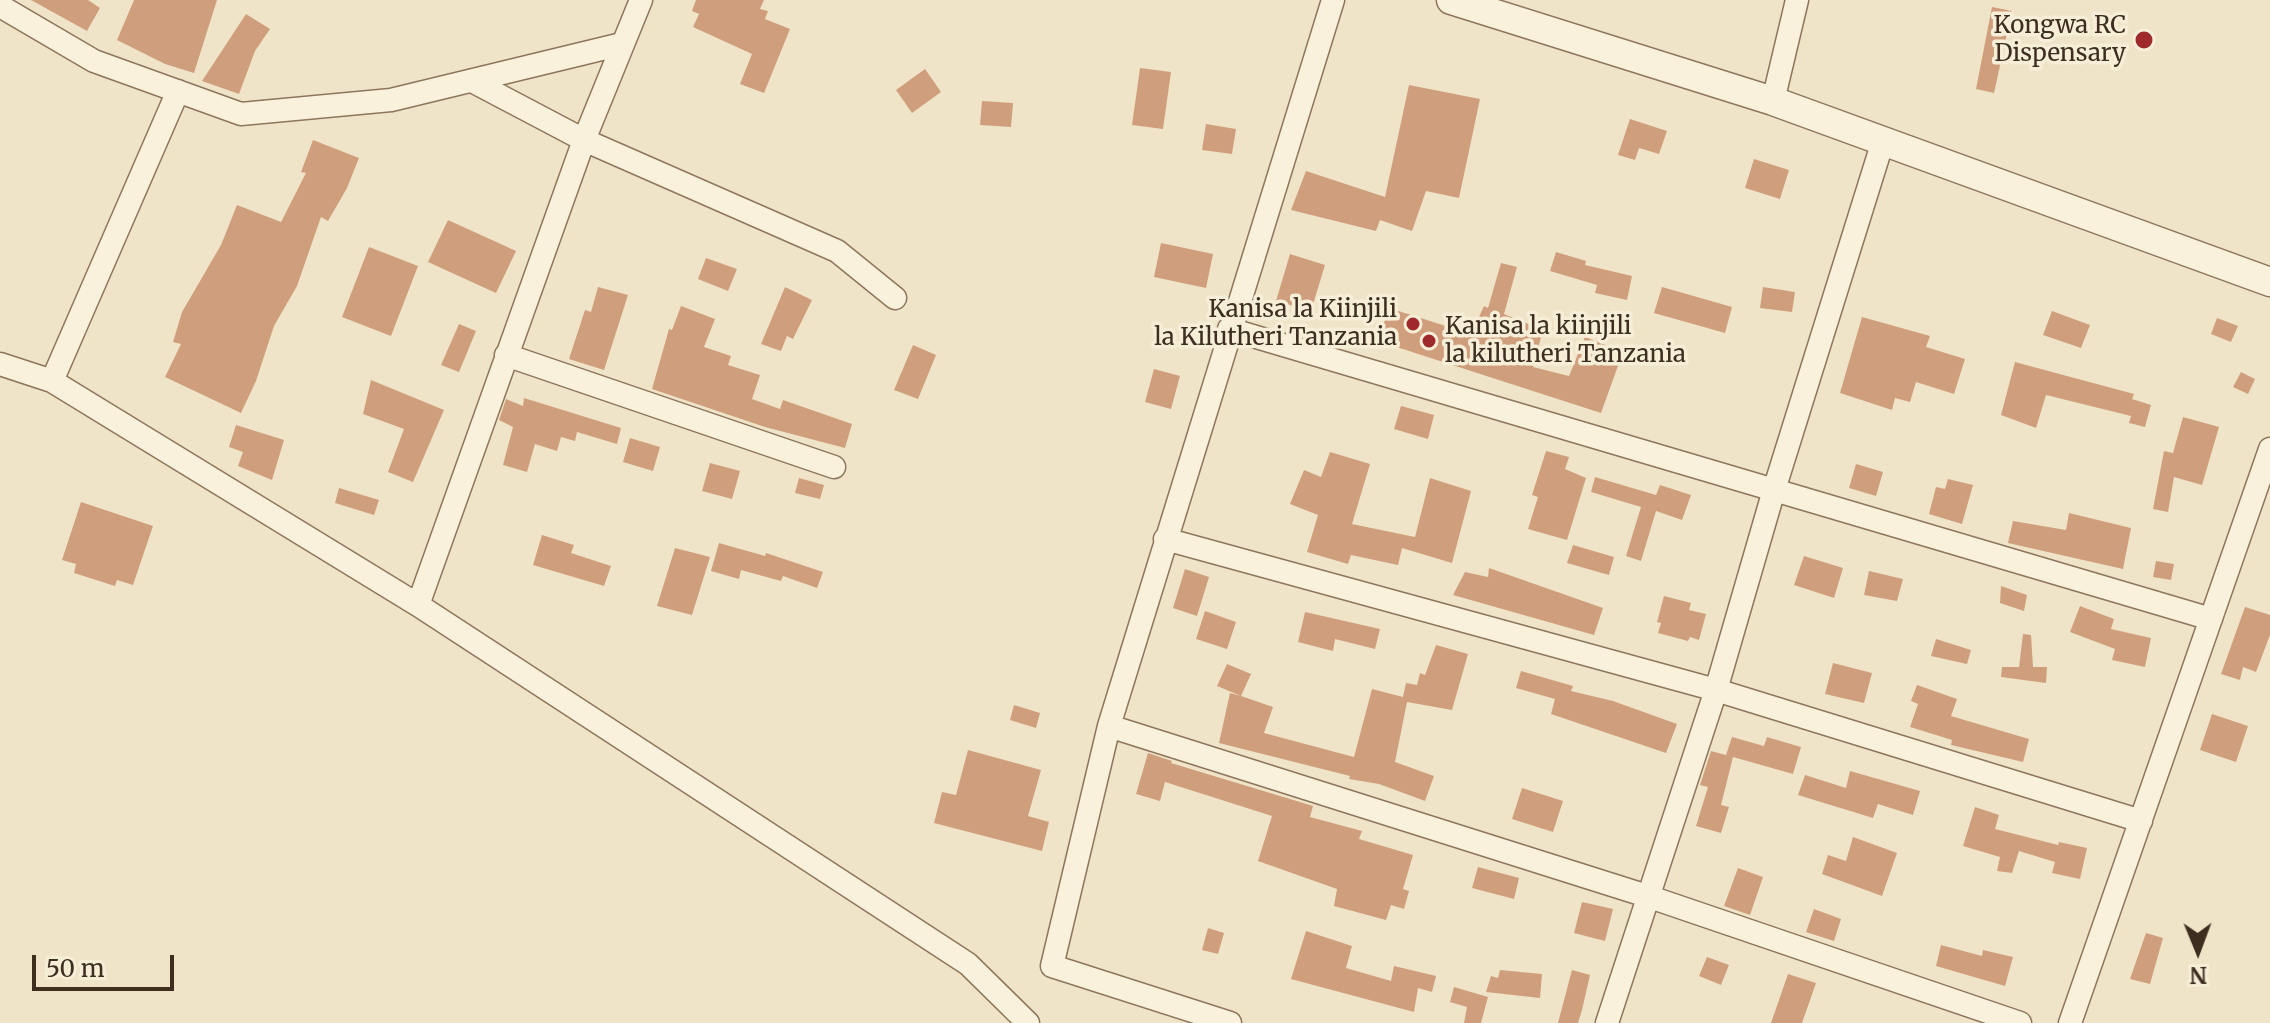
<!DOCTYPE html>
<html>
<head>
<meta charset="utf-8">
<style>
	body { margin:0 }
	#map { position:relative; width:2270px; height:1023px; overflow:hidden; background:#f0e4c8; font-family:Merriweather,serif }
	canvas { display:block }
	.north { position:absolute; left:2158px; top:911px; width:80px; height:80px; -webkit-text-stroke:6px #f7eed8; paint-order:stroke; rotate:179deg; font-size:22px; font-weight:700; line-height:32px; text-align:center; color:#3d2e20 }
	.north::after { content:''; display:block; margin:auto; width:28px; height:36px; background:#3d2e20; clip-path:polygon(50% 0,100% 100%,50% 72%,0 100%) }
	.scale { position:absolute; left:32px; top:955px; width:142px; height:36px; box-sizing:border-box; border:4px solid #3d2e20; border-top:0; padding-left:10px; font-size:24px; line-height:28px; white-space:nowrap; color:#3d2e20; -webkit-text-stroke:6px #f7eed8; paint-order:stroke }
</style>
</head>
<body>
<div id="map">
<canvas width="2270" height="1023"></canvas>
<div class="north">N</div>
<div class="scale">50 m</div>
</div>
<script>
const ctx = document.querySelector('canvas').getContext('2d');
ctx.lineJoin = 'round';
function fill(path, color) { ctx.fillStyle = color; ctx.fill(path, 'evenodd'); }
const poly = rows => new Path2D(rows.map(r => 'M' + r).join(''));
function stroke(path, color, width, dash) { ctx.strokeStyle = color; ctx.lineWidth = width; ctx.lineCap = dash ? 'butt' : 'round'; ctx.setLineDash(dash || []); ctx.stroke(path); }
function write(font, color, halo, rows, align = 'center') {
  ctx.font = font + ' Merriweather,serif'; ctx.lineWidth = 7; ctx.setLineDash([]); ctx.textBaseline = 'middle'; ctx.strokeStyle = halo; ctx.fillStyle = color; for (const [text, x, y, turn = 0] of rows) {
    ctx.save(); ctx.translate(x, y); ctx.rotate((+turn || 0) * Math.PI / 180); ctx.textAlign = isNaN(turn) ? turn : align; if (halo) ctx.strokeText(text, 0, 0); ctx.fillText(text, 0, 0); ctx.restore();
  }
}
const building = poly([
	[31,0,88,0,100,8,87,31],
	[134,0,217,0,194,73,165,64,117,40],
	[696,0,764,0,760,9,768,11,765,19,790,29,764,93,740,84,752,54,693,27,699,14,692,11],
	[1992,7,2012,11,1994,93,1976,89],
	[246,14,270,29,255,51,239,94,202,81],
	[1140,68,1171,72,1163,129,1132,125],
	[925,69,941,92,912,113,896,90],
	[1409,85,1480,99,1459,198,1426,191,1412,231,1380,220,1376,231,1291,210,1306,171,1385,197],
	[982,101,1013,103,1011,127,980,125],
	[1630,119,1667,131,1659,154,1639,148,1635,160,1618,155],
	[1206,124,1236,129,1232,154,1202,150],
	[313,140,359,158,347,188,328,221,321,217,297,286,274,326,256,381,241,413,165,377,181,344,173,342,182,312,221,245,237,205,281,222,306,173,301,172],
	[1754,159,1789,170,1780,199,1745,188],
	[448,220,516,251,496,293,428,262],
	[1161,243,1213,254,1206,288,1154,277],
	[369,247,418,266,391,336,342,317],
	[1556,252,1586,261,1585,265,1632,276,1627,300,1595,293,1597,285,1550,271],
	[1290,254,1325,265,1311,311,1276,301],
	[706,258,737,269,728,291,698,279],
	[1501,263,1517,267,1504,314,1543,330,1533,367,1569,376,1585,337,1623,352,1601,413,1378,341,1389,308,1471,334,1484,306,1488,308],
	[598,287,628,295,604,370,569,359,585,310,591,312],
	[785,287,812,300,793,339,787,336,781,351,761,344],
	[1662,287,1732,307,1725,333,1654,313],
	[1763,287,1795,292,1792,312,1760,308],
	[681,306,715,319,704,347,731,356,728,365,760,375,752,399,780,409,783,400,852,424,845,448,765,427,652,389,669,329,672,330],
	[2052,311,2090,325,2081,348,2043,335],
	[1862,317,1930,336,1926,347,1965,359,1954,394,1916,382,1910,402,1895,398,1892,410,1840,393],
	[2217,318,2238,326,2231,342,2211,334],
	[459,324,476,331,459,372,441,365],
	[913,345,936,355,918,399,894,390],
	[2015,362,2134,394,2132,399,2151,405,2145,427,2129,423,2131,416,2046,395,2036,428,2001,415],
	[1154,369,1180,376,1171,409,1145,402],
	[2241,372,2255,379,2248,394,2233,387],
	[371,380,444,410,413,482,388,472,404,429,363,414],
	[524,398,621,428,617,444,577,432,575,441,561,437,557,451,535,444,527,472,503,465,513,427,499,420,506,399,523,406],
	[1401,406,1434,415,1428,439,1394,429],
	[2183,417,2219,427,2202,485,2174,477,2168,512,2153,509,2164,451,2173,453],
	[236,425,284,440,272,480,238,466,243,452,229,447],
	[630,438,660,447,653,471,623,462],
	[1546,451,1569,457,1565,469,1586,478,1567,540,1528,529,1538,497,1532,495],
	[1330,452,1370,464,1352,524,1415,537,1430,478,1471,491,1452,563,1402,548,1398,565,1351,555,1348,564,1307,552,1318,515,1290,504,1304,470,1321,477],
	[710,463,740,471,732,499,702,491],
	[1856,464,1883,472,1876,496,1849,488],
	[1595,477,1656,495,1660,485,1691,495,1682,520,1656,511,1641,561,1626,556,1641,507,1591,492],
	[799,478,824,485,820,499,795,493],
	[1948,479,1973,485,1962,524,1929,514,1936,487,1945,489],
	[339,488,379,500,374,515,335,503],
	[81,502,153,526,133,585,117,580,115,586,74,573,76,564,62,560],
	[2069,513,2131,528,2123,569,2008,543,2013,521,2066,530],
	[542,535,574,545,571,553,611,566,604,586,533,565],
	[719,543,765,556,766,553,823,572,817,588,783,576,781,581,741,570,739,579,711,571],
	[1573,545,1614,557,1609,575,1567,563],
	[675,548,710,557,692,615,657,606],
	[1804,556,1843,568,1834,598,1794,585],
	[2156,561,2174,564,2171,580,2153,577],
	[1489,568,1603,608,1594,635,1453,595,1465,572,1488,577],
	[1185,569,1209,577,1197,616,1173,608],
	[1869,571,1903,579,1897,601,1864,595],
	[2001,586,2027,595,2024,611,2000,603],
	[1664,596,1691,603,1689,610,1706,614,1699,640,1690,637,1688,641,1658,633,1661,623,1657,622],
	[2080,606,2114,619,2111,629,2151,638,2145,667,2112,660,2115,649,2070,632],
	[2245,607,2270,615,2270,635,2256,672,2243,667,2240,680,2221,674],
	[1205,611,1236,622,1227,649,1196,639],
	[1305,612,1380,629,1375,649,1335,639,1333,651,1298,642],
	[2023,634,2031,635,2033,667,2047,667,2046,683,2001,677,2002,667,2019,667],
	[1936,639,1971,650,1967,664,1931,656],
	[1436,645,1468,654,1452,710,1407,702,1395,762,1434,776,1425,801,1379,784,1349,779,1350,776,1219,743,1230,693,1241,696,1217,686,1227,664,1251,674,1241,696,1273,707,1264,733,1354,757,1372,689,1403,697,1406,683,1417,685,1420,673,1425,675],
	[1833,663,1872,673,1864,703,1825,694],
	[1521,671,1573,686,1571,691,1613,701,1677,724,1666,753,1551,714,1555,699,1516,688],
	[1917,685,1957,699,1951,716,2029,739,2023,762,1951,745,1952,740,1910,727,1918,704,1911,701],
	[1014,705,1040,713,1036,728,1010,720],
	[2212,714,2248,726,2236,762,2200,750],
	[1732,737,1764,746,1767,737,1801,747,1793,774,1726,755],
	[968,750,1041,770,1028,816,1049,822,1042,851,934,823,942,792,956,795],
	[1711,751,1733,757,1721,805,1729,807,1721,833,1696,826,1708,787,1700,785],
	[1148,753,1172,761,1171,763,1313,806,1310,817,1362,831,1359,839,1413,855,1403,889,1409,891,1404,909,1391,905,1386,920,1334,906,1337,889,1258,861,1272,816,1165,782,1160,801,1136,794],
	[1850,771,1920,791,1913,815,1878,804,1873,818,1798,795,1805,775,1846,788],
	[1522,788,1563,801,1553,832,1512,819],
	[1975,807,1999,815,1995,829,2058,845,2059,842,2087,848,2080,879,2052,873,2055,862,2019,851,2012,873,1997,871,2000,857,1963,846],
	[1853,837,1897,853,1882,896,1822,874,1828,855,1846,861],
	[1478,867,1519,878,1514,899,1472,888],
	[1738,868,1763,877,1750,915,1724,906],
	[1582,902,1613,909,1605,941,1574,933],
	[1814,909,1841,919,1834,941,1806,932],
	[1208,928,1224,933,1218,954,1202,950],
	[1306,931,1352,946,1346,968,1391,981,1394,966,1436,976,1432,992,1418,988,1414,1012,1291,979],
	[2146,933,2163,938,2150,984,2130,979],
	[1941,945,1982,956,1983,950,2013,957,2005,986,1936,966],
	[1707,957,1729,965,1721,985,1699,976],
	[1500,970,1542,974,1540,998,1486,992,1491,976,1498,978],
	[1572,970,1590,975,1582,1010,1578,1023,1558,1023],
	[1788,974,1816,983,1802,1023,1771,1023],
	[1454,987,1488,997,1481,1023,1464,1023,1467,1007,1450,1002]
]);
const minor = poly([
	[0,6,94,61,241,114,391,100,622,44],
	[472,81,584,140,837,251,895,298],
	[1773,101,1797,0],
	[1229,329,2211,619],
	[506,355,834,467],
	[0,364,52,381,418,605,968,964,1028,1023],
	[52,381,178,91],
	[1165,539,1716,690,2141,821],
	[418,605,584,140,641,0],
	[1109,726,1647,896,2020,1023],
	[1230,1023,1052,966,1109,726,1333,0],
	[1607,1023,1716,690,1774,490,1883,141],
	[2070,1023,2270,449]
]);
const tertiary = poly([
	[1451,0,1773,101,2270,282]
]);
const markers = [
	[2144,40,10,"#9e2a2b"],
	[1413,324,8,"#9e2a2b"],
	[1429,341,8,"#9e2a2b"]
];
const poiNames = [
	["Kongwa RC",2126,26],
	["Dispensary",2126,54],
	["Kanisa la Kiinjili",1397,310],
	["la Kilutheri Tanzania",1397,338],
	["Kanisa la kiinjili",1445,327,"left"],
	["la kilutheri Tanzania",1445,355,"left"]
];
fill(building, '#cf9f7d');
stroke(minor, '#8d765c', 25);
stroke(tertiary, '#8d765c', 31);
stroke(minor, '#faf1dc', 22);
stroke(tertiary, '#faf1dc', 28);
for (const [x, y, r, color] of markers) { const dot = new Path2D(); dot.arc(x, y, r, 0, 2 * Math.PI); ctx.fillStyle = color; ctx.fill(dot); stroke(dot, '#f7eed8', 3); }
write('24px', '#3d2e20', '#f7eed8', poiNames, 'right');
</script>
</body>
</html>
